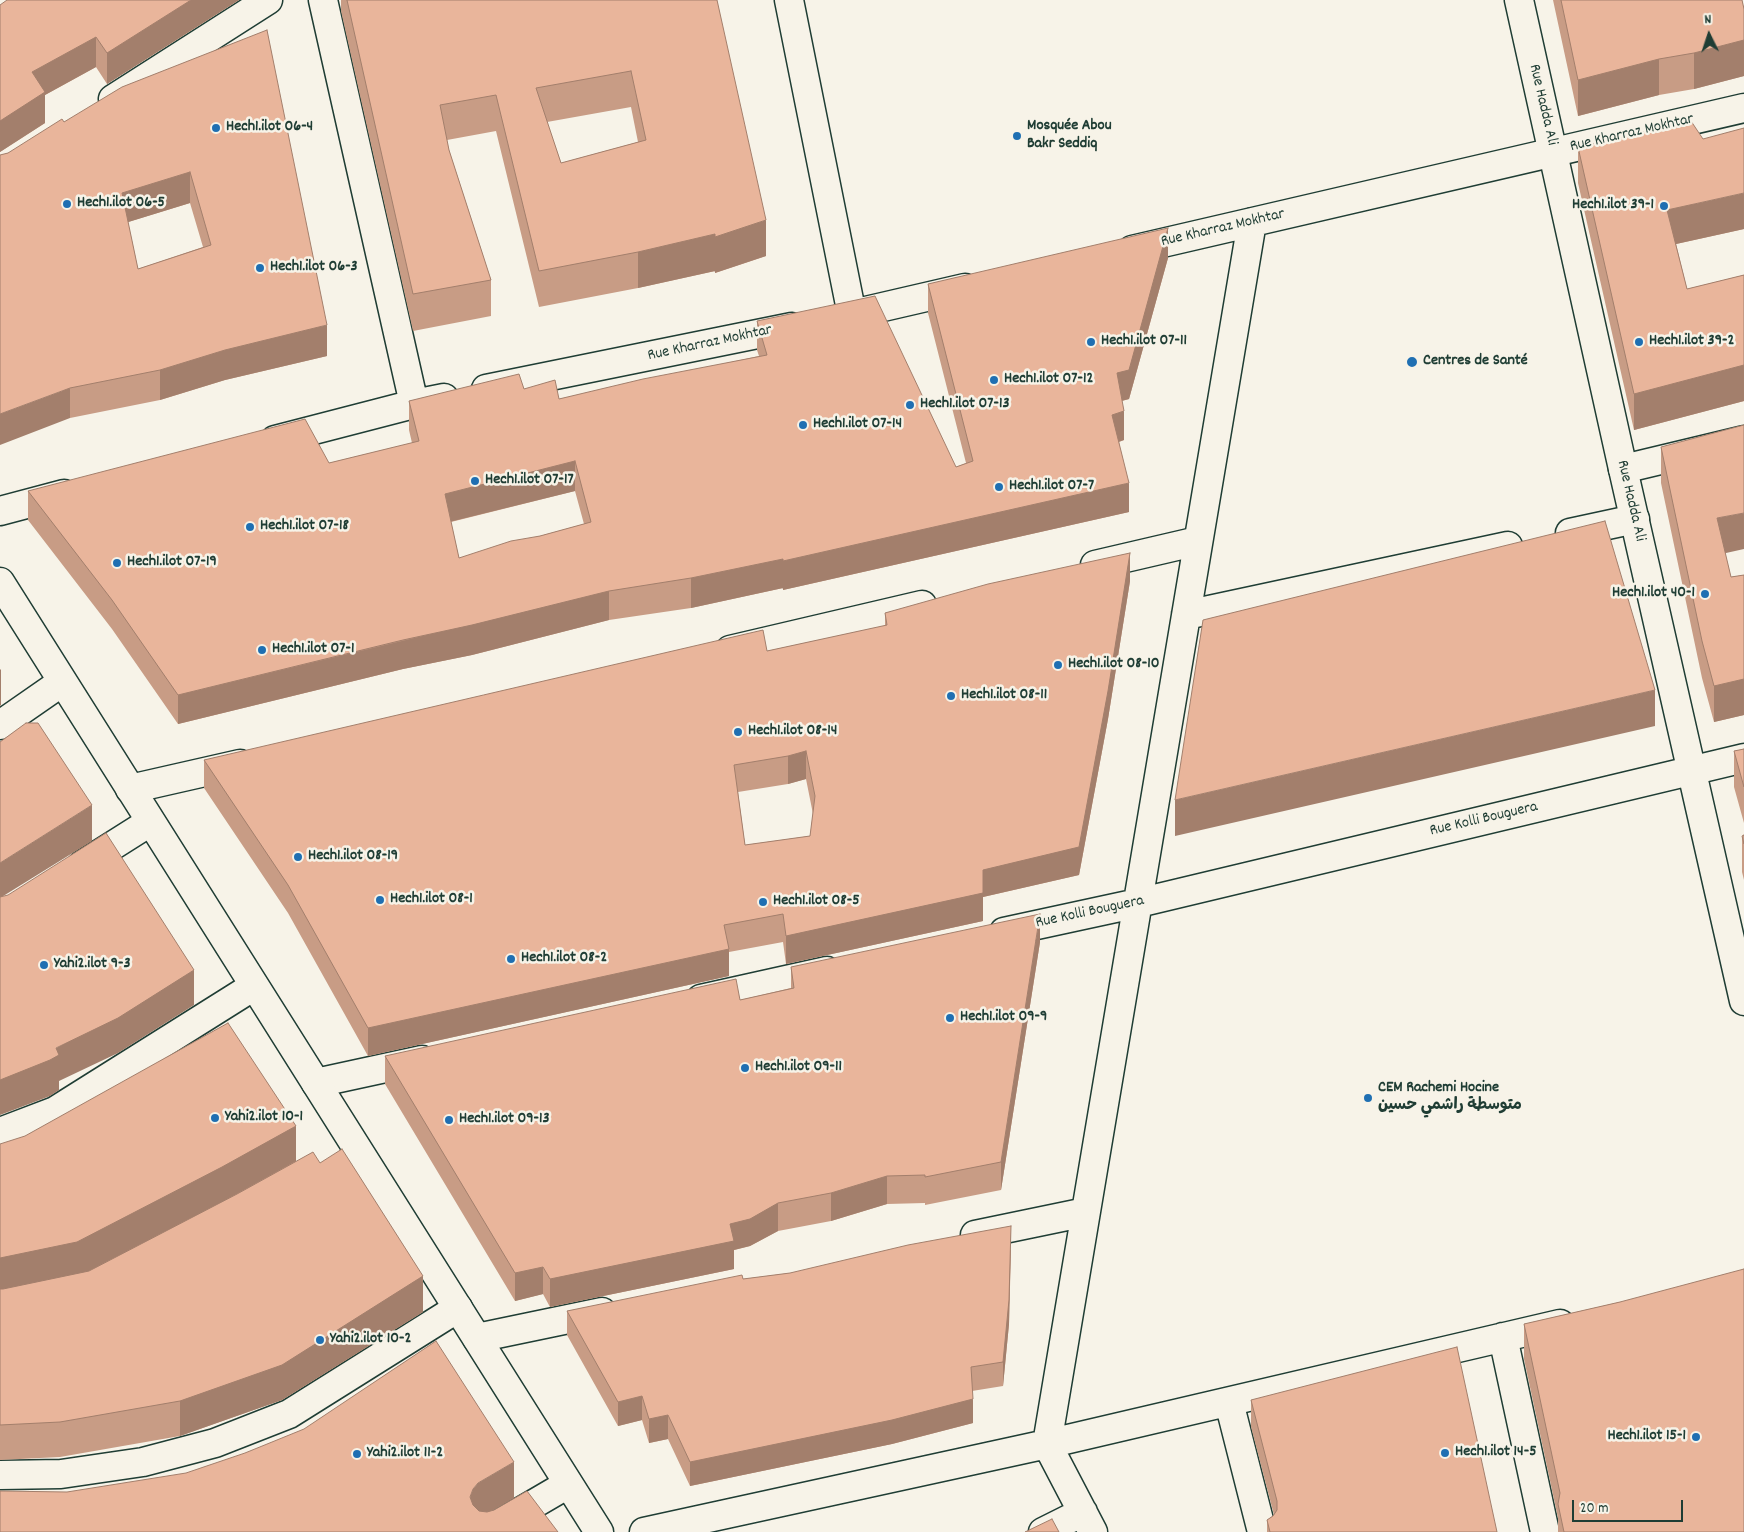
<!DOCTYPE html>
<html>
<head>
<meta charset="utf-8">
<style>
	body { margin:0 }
	#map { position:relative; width:1744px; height:1532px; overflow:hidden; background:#f7f3e8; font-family:Dekko,sans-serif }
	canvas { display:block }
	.north { position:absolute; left:1684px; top:10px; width:50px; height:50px; -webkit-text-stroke:4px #f7f3e8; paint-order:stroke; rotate:356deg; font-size:14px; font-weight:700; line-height:20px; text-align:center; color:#1f3d34 }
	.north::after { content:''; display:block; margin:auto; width:18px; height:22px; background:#1f3d34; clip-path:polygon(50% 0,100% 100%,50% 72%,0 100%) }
	.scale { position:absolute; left:1572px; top:1500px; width:111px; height:22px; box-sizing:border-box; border:2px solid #1f3d34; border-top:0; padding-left:6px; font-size:15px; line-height:18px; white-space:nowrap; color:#1f3d34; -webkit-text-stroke:4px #f7f3e8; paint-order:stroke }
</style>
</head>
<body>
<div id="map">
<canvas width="1744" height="1532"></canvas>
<div class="north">N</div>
<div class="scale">20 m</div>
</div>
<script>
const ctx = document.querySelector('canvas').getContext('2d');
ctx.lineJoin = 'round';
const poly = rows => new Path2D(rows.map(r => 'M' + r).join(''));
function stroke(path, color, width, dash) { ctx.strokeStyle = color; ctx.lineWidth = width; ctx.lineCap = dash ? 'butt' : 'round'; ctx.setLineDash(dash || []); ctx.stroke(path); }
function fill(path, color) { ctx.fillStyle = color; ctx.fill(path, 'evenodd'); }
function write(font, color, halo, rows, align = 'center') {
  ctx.font = font + ' Dekko,"Playpen Sans Arabic",sans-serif'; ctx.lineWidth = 5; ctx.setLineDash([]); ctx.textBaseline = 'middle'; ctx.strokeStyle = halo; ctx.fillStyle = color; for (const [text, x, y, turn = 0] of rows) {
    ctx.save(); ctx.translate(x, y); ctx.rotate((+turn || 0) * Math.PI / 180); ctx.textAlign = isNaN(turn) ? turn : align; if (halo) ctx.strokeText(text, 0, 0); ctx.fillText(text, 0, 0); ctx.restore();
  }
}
const street = poly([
	[323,0,414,404],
	[789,0,852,315],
	[113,99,268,0],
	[1132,250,1744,108],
	[844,316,965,288],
	[486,389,792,327],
	[275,440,414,404,444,398],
	[1623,469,1744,440],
	[0,511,64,494],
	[1570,533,1635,519],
	[1095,565,1198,541],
	[1186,615,1508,546],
	[730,650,922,605],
	[0,725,62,682],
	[130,789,240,764],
	[82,865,150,822],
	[1004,932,1138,903,1744,758],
	[701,999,827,971],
	[316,1083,422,1060],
	[0,1132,55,1111,254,986],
	[975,1235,1086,1212],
	[1503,1337,1545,1532],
	[477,1338,602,1312],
	[1229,1402,1262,1532],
	[0,1475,61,1474,143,1462,215,1443,289,1414,458,1308],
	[486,1532,568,1484],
	[644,1532,1047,1444,1560,1324],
	[1043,1532,1083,1512],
	[1093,1532,1047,1444,1252,222]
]);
const secondary = poly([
	[1519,0,1623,469,1744,1001],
	[0,582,599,1532]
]);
const wall = poly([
	[239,0,107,84,96,67,45,95,45,123,0,152,0,5],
	[341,0,717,0,766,256,715,273,715,271,638,288,539,307,496,131,447,140,449,150,491,280,491,316,413,331,341,11],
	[631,107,638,142,561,163,547,122],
	[1553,0,1742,0,1744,9,1744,76,1694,89,1659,95,1578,116],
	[267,30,327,356,225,380,160,400,70,418,1,155,8,153,64,122],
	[190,203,203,247,138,269,128,222],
	[1578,147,1744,229,1676,244,1687,289,1744,275,1744,401,1634,430,1578,183],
	[1168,258,1129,399,1122,401,1124,440,1119,442,1129,512,783,590,783,588,691,608,609,620,472,655,403,669,178,724,112,629,28,520,28,491,329,463,412,443,409,430,409,401,524,389,559,399,759,356,757,350,757,321,956,467,966,463,928,313,928,284],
	[575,491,584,524,459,558,451,522],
	[1661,447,1725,553,1731,577,1744,575,1744,715,1714,722,1702,678,1661,483],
	[1130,581,1108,719,1079,875,983,897,983,921,786,964,783,942,729,952,729,976,368,1056,288,913,204,788,204,760,767,651,885,626,885,613],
	[806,779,813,814,810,836,745,845,738,792,788,784],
	[1744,749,1744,823,1734,787,1734,751],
	[1744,835,1744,880,1742,872,1742,836],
	[1040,942,1001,1190,925,1205,925,1203,887,1204,831,1221,778,1231,750,1246,734,1250,734,1269,550,1307,543,1294,515,1301,385,1084,385,1056,740,1000,791,988,791,967],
	[0,1144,296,1161,423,1312,282,1400,180,1436,60,1457,0,1460],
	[1011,1250,1009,1324,1003,1386,972,1391,973,1423,892,1444,690,1486,668,1439,649,1443,642,1420,618,1426,567,1335,567,1311,743,1279,790,1273],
	[1620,1302,1744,1532,1558,1532,1558,1518,1524,1359,1524,1324],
	[1251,1400,1497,1532,1267,1532,1267,1520,1274,1515,1251,1427]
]);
const shadedWall = poly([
	[191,0,239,0,107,84,107,53],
	[96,37,96,67,45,95,45,123,0,152,0,121,32,72],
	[1744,40,1744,76,1694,89,1694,53],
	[1659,59,1659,95,1578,116,1578,80],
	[190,172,190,203,122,224,122,193],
	[1744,193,1744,229,1667,246,1667,210],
	[766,220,766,256,715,273,715,237],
	[1168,228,1168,258,1129,399,1117,402,1117,373],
	[715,234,715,271,638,288,638,252],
	[327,325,327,356,225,380,160,400,160,370,225,350],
	[1744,365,1744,401,1634,430,1634,394],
	[70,388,70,418,0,445,0,414],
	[1124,411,1124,440,1112,444,1112,415],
	[575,461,575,491,445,523,445,494],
	[1129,483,1129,512,783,590,783,561],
	[1744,513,1744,549,1717,555,1717,518],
	[1130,553,1130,581,1108,719,1079,875,983,897,983,921,786,964,786,936,983,870],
	[783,559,783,588,691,608,691,578],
	[609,591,609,620,472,655,403,669,178,724,178,695],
	[1,669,1,705,0,706,0,670],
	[1744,679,1744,715,1714,722,1714,686],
	[1655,690,1655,726,1175,836,1175,800],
	[806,751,806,779,788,784,788,756],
	[92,805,92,841,0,898,0,863],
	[1040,914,1040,942,1001,1190,1001,1162],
	[729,949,729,976,368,1056,368,1028],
	[194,970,194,1005,118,1053,59,1081,59,1090,50,1096,0,1115,0,1080],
	[296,1126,296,1161,222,1202,77,1277,0,1293,0,1258],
	[887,1176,887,1204,831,1221,831,1193],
	[778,1203,778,1231,750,1246,734,1250,734,1269,550,1307,550,1279,730,1224],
	[1011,1226,1009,1324,1003,1386,1003,1362],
	[543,1267,543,1294,515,1301,515,1273],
	[423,1276,423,1312,282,1400,180,1436,180,1401],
	[642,1396,642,1420,618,1426,618,1402],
	[973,1399,973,1423,892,1444,690,1486,690,1462],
	[668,1415,668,1439,649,1443,649,1419],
	[514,1462,514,1498,478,1519,473,1524,470,1497,473,1489,478,1483]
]);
const building = poly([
	[7,0,191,0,107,53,96,37,32,72,45,92,0,121,0,5,7,0],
	[347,0,717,0,766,220,715,237,715,234,638,252,539,271,496,95,440,105,449,150,491,280,413,294,347,0],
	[631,71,646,140,561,163,536,88,631,71],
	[1561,0,1742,0,1744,9,1744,40,1694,53,1659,59,1578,80,1561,0],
	[267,30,327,325,225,350,160,370,70,388,0,414,0,155,8,153,62,119,64,122,122,87,267,30],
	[190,172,211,245,138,269,122,193,190,172],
	[1691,121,1703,139,1744,128,1744,193,1667,210,1687,289,1744,275,1744,365,1634,394,1578,147,1691,121],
	[1168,228,1129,370,1117,373,1124,411,1112,415,1129,483,783,561,783,559,691,578,609,591,472,625,403,640,178,695,112,600,28,491,305,419,329,463,419,441,409,401,519,374,524,389,555,380,559,399,643,379,767,355,757,321,875,296,956,467,973,461,928,284,1168,228],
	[575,461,591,522,540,536,511,541,459,558,445,494,575,461],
	[1744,425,1744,513,1717,518,1731,577,1744,575,1744,679,1714,686,1702,641,1661,447,1744,425],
	[1605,521,1655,690,1175,800,1203,620,1605,521],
	[1130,553,1108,691,1079,847,983,870,983,893,786,936,783,914,724,925,729,949,368,1028,288,885,204,760,763,630,767,651,887,625,885,613,988,584,1130,553],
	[806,751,815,796,810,836,745,845,734,765,788,756,806,751],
	[26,723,38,723,92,805,0,863,0,742,26,723],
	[1744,749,1744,787,1734,751,1744,749],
	[106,833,194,970,118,1018,56,1048,59,1055,50,1060,0,1080,0,897,8,895,106,833],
	[1744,835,1744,844,1742,836,1744,835],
	[1040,914,1001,1162,925,1177,925,1175,887,1176,831,1193,778,1203,750,1219,730,1224,734,1241,550,1279,543,1267,515,1273,385,1056,736,979,740,1000,794,988,791,967,1040,914],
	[228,1023,296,1126,222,1167,77,1242,0,1258,0,1144,25,1136,228,1023],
	[342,1149,423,1276,282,1365,180,1401,60,1422,0,1425,0,1289,3,1289,89,1271,237,1194,313,1152,320,1163,342,1149],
	[1011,1226,1009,1300,1003,1362,971,1367,973,1399,892,1420,690,1462,668,1415,649,1419,642,1396,618,1402,567,1311,742,1275,743,1279,790,1273,908,1245,1011,1226],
	[1744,1269,1744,1532,1564,1532,1558,1504,1560,1493,1524,1324,1620,1302,1744,1269],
	[436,1341,514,1462,478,1483,473,1489,470,1497,473,1505,479,1511,487,1512,494,1510,527,1491,558,1532,0,1532,0,1491,67,1492,186,1473,245,1453,304,1429,436,1341],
	[1457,1347,1497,1532,1270,1532,1267,1520,1273,1516,1277,1510,1277,1501,1251,1400,1457,1347],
	[1052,1519,1059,1532,1025,1532,1052,1519]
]);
const markers = [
	[216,128,5,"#1f6fb2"],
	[1017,136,5,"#1f6fb2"],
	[67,204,5,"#1f6fb2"],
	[1664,206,5,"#1f6fb2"],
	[260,268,5,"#1f6fb2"],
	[1091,342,5,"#1f6fb2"],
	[1639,342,5,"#1f6fb2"],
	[1412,362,6,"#1f6fb2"],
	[994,380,5,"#1f6fb2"],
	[910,405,5,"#1f6fb2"],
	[803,425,5,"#1f6fb2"],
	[475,481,5,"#1f6fb2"],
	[999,487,5,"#1f6fb2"],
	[250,527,5,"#1f6fb2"],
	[117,563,5,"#1f6fb2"],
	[1705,594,5,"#1f6fb2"],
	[262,650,5,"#1f6fb2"],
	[1058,665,5,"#1f6fb2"],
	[951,696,5,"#1f6fb2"],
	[738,732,5,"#1f6fb2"],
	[298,857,5,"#1f6fb2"],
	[380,900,5,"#1f6fb2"],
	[763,902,5,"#1f6fb2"],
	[511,959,5,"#1f6fb2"],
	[44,965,5,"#1f6fb2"],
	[950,1018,5,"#1f6fb2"],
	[745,1068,5,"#1f6fb2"],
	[1368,1098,5,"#1f6fb2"],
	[215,1118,5,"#1f6fb2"],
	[449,1120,5,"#1f6fb2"],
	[320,1340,5,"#1f6fb2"],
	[1696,1437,5,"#1f6fb2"],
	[1445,1453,5,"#1f6fb2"],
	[357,1454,5,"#1f6fb2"]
];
const streetNames = [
	["Rue Hadda Ali",1542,105,77],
	["Rue Kharraz Mokhtar",1632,134,-13],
	["Rue Kharraz Mokhtar",1223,229,-13],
	["Rue Kharraz Mokhtar",710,344,-12],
	["Rue Hadda Ali",1630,501,77],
	["Rue Kolli Bouguera",1484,820,-13],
	["Rue Kolli Bouguera",1090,913,-12]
];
const poiNames = [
	["Mosquée Abou",1027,127],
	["Bakr Seddiq",1027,145],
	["Hech1.ilot 06-4",226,128],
	["Hech1.ilot 06-5",77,204],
	["Hech1.ilot 39-1",1654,206,"right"],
	["Hech1.ilot 06-3",270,268],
	["Hech1.ilot 07-11",1101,342],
	["Hech1.ilot 39-2",1649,342],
	["Centres de Santé",1423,362],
	["Hech1.ilot 07-12",1004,380],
	["Hech1.ilot 07-13",920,405],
	["Hech1.ilot 07-14",813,425],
	["Hech1.ilot 07-17",485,481],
	["Hech1.ilot 07-7",1009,487],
	["Hech1.ilot 07-18",260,527],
	["Hech1.ilot 07-19",127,563],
	["Hech1.ilot 40-1",1695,594,"right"],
	["Hech1.ilot 07-1",272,650],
	["Hech1.ilot 08-10",1068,665],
	["Hech1.ilot 08-11",961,696],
	["Hech1.ilot 08-14",748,732],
	["Hech1.ilot 08-19",308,857],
	["Hech1.ilot 08-1",390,900],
	["Hech1.ilot 08-5",773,902],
	["Hech1.ilot 08-2",521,959],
	["Yahi2.ilot 9-3",54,965],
	["Hech1.ilot 09-9",960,1018],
	["Hech1.ilot 09-11",755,1068],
	["CEM Rachemi Hocine",1378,1089],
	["متوسطة راشمي حسين",1378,1107],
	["Yahi2.ilot 10-1",225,1118],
	["Hech1.ilot 09-13",459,1120],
	["Yahi2.ilot 10-2",330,1340],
	["Hech1.ilot 15-1",1686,1437,"right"],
	["Hech1.ilot 14-5",1455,1453],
	["Yahi2.ilot 11-2",367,1454]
];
stroke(street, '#1f3d34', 31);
stroke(secondary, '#1f3d34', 31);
stroke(street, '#f7f3e8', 28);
stroke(secondary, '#f7f3e8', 28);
fill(wall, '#c89c85');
fill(shadedWall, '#a37f6c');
fill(building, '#e9b59b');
stroke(building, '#a37f6c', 1);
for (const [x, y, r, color] of markers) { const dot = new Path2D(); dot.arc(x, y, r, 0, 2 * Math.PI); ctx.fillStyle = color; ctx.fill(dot); stroke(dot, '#f7f3e8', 2); }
write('16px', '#1f3d34', '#f7f3e8', streetNames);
write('bold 16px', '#1f3d34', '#f7f3e8', poiNames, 'left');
</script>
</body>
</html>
